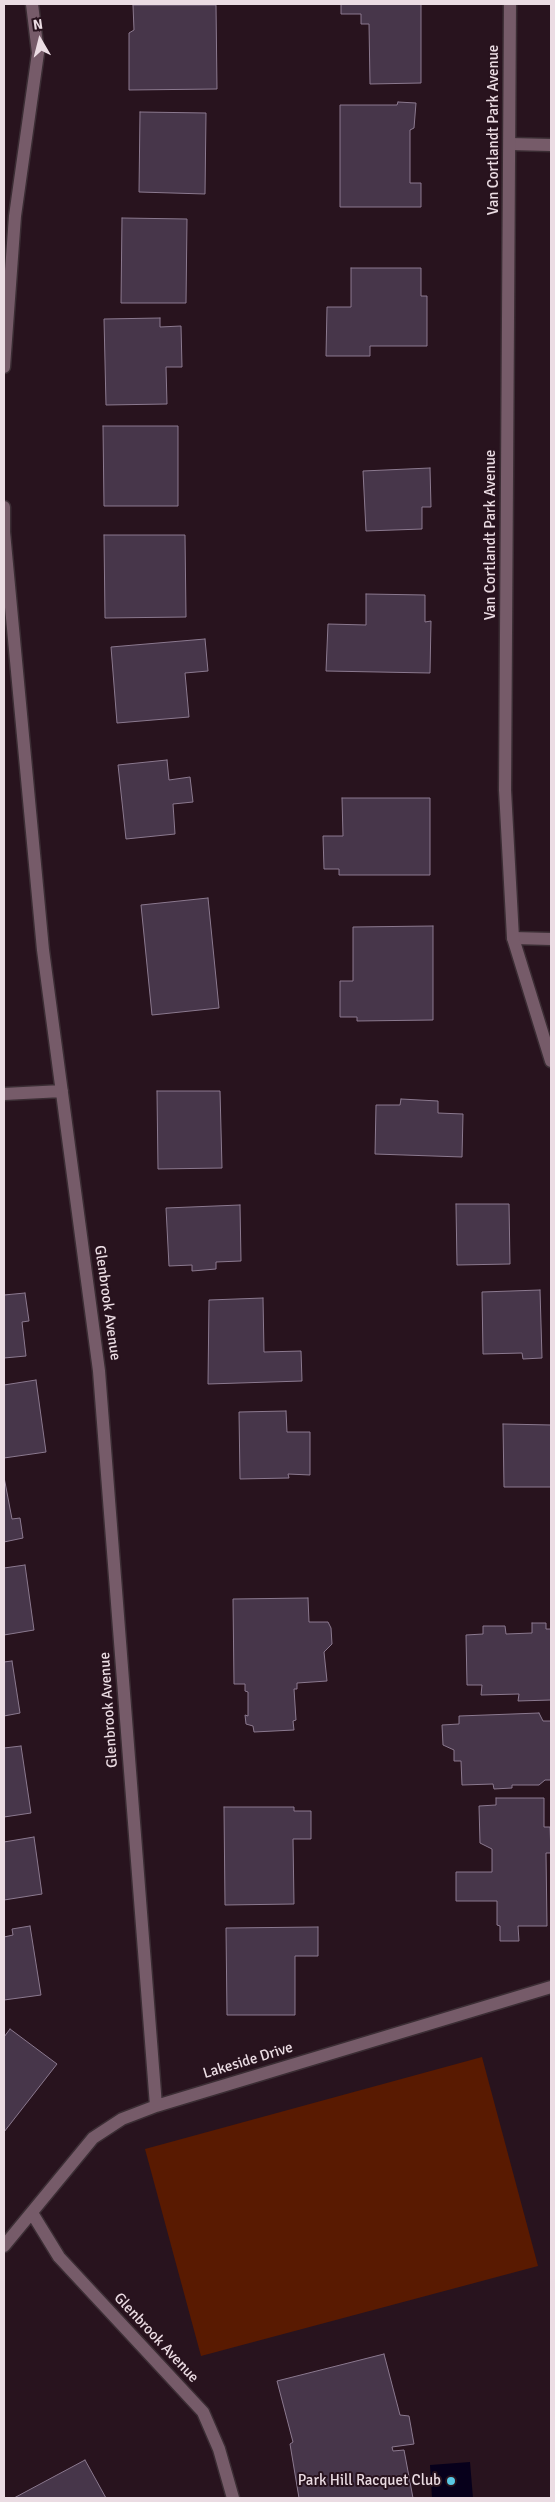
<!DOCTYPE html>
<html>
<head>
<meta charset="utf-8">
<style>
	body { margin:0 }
	#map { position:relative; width:555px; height:2502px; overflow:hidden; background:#28131e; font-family:Signika,sans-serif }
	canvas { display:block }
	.frame { position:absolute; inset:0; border:5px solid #ebdce3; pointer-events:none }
	.north { position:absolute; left:15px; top:15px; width:50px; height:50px; -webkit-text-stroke:4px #28131e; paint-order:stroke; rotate:352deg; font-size:14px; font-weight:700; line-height:20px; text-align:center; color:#ebdce3 }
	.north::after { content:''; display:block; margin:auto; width:18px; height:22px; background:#ebdce3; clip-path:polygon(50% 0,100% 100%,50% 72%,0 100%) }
</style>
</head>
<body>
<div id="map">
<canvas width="555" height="2502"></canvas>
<div class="frame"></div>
<div class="north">N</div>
</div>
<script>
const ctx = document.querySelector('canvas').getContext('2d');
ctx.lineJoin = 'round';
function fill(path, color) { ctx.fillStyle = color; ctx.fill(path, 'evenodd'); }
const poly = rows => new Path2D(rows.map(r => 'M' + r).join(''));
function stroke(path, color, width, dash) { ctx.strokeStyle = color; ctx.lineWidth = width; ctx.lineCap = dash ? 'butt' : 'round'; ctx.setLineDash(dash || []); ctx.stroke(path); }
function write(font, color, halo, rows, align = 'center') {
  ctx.font = font + ' Signika,sans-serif'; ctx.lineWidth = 4; ctx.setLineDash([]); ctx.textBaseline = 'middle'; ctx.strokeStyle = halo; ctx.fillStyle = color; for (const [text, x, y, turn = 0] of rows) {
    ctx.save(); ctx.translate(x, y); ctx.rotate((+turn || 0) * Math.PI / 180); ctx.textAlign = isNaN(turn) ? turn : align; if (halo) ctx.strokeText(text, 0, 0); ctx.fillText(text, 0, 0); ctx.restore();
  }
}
const green = poly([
	[482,2057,538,2266,201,2356,145,2149]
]);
const water = poly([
	[470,2462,473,2498,432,2498,430,2465]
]);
const building = poly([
	[341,4,421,4,421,83,370,84,369,24,361,24,361,14,341,14,341,4],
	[133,5,216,5,217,89,129,90,129,33,134,30,133,5],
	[398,102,416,103,414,128,410,130,410,183,421,183,421,207,340,207,340,105,397,105,398,102],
	[140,112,206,113,205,194,139,192,140,112],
	[122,218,187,219,186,303,121,303,122,218],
	[351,268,421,268,421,296,427,296,427,346,370,346,370,356,326,356,327,307,351,307,351,268],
	[160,318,160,327,181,326,182,367,166,367,167,404,106,405,104,319,160,318],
	[103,426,178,426,178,506,104,506,103,426],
	[430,468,431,507,422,507,422,529,366,531,363,471,430,468],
	[104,535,185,535,186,617,105,618,104,535],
	[366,594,425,595,425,622,431,621,430,673,326,671,328,624,366,625,366,594],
	[205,639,208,671,185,673,189,717,117,723,111,647,205,639],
	[167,760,169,780,190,777,193,802,173,804,175,834,126,839,118,765,167,760],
	[342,798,430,798,430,875,339,875,339,869,324,869,323,836,343,836,342,798],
	[208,898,219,1008,152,1015,141,905,208,898],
	[433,926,433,1020,357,1021,357,1017,340,1017,340,981,353,981,353,927,433,926],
	[157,1091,220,1091,222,1168,158,1169,157,1091],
	[401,1099,438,1101,438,1113,463,1114,462,1157,375,1154,376,1105,400,1105,401,1099],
	[456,1204,509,1204,510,1264,457,1265,456,1204],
	[240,1205,241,1261,216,1262,216,1269,192,1271,192,1265,169,1266,166,1208,240,1205],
	[540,1290,542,1358,523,1359,522,1353,483,1354,482,1292,540,1290],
	[25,1293,29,1321,22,1322,26,1356,4,1358,4,1295,25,1293],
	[263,1298,264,1352,301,1351,302,1381,208,1384,209,1300,263,1298],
	[36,1380,46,1452,4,1458,4,1385,36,1380],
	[286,1411,287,1432,310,1432,310,1475,288,1474,289,1478,240,1479,239,1412,286,1411],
	[503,1424,551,1425,551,1487,504,1487,503,1424],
	[4,1477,12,1519,20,1518,23,1538,4,1542,4,1477],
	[25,1565,34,1630,4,1635,4,1568,25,1565],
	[308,1598,309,1622,328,1622,331,1628,332,1644,324,1652,327,1681,297,1683,297,1689,294,1689,296,1720,293,1721,294,1730,254,1732,253,1726,246,1724,245,1715,248,1716,248,1692,245,1691,245,1684,234,1684,233,1599,308,1598],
	[532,1623,546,1623,546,1629,551,1629,551,1700,518,1701,519,1694,481,1695,482,1685,467,1685,466,1635,483,1634,483,1626,505,1626,506,1634,532,1633,532,1623],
	[12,1661,20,1713,4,1716,4,1662,12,1661],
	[539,1713,543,1721,551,1721,551,1780,545,1780,539,1785,512,1785,512,1788,494,1789,493,1784,462,1785,461,1761,454,1761,454,1750,443,1745,442,1725,459,1724,459,1716,539,1713],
	[21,1746,31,1813,4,1817,4,1748,21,1746],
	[496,1798,544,1798,544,1827,550,1827,551,1853,546,1853,547,1926,518,1926,519,1941,500,1941,500,1926,497,1925,497,1901,456,1901,456,1872,492,1872,492,1849,480,1843,479,1806,496,1805,496,1798],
	[224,1807,294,1807,294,1811,311,1811,311,1839,293,1839,294,1904,225,1905,224,1807],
	[34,1837,42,1894,4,1900,4,1842,34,1837],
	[30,1926,41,1995,4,2000,4,1937,13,1935,12,1929,30,1926],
	[318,1927,318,1956,295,1956,295,2015,227,2015,226,1928,318,1927],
	[10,2029,57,2064,4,2132,4,2037,10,2029],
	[384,2354,400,2415,409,2416,414,2444,392,2447,393,2451,404,2450,413,2498,299,2498,290,2444,293,2442,277,2381,384,2354],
	[85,2460,106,2498,14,2498,85,2460]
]);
const street = poly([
	[510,144,551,145],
	[4,367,15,216,38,53,32,4],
	[4,507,4,532,43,950,99,1371,156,2106],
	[513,938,551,939],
	[4,1094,62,1091],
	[32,2213,59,2257,203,2412,219,2449,233,2498],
	[4,2246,93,2138,122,2119,156,2106,551,1987]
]);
const secondary = poly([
	[510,4,505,790,513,938,551,1061]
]);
const markers = [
	[451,2481,5,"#59c8e4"]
];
const streetNames = [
	["Van Cortlandt Park Avenue",494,130,-90],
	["Van Cortlandt Park Avenue",491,535,-90],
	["Glenbrook Avenue",107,1303,82],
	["Glenbrook Avenue",109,1710,-94],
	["Lakeside Drive",248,2061,-17],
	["Glenbrook Avenue",156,2338,47]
];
const poiNames = [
	["Park Hill Racquet Club",441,2481]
];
fill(green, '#591a01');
fill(water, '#07001b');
fill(building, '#47364a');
stroke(building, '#8b798f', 1);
stroke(street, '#3b2d34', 15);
stroke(secondary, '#3b2d34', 15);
stroke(street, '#765b69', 12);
stroke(secondary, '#765b69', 12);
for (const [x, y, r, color] of markers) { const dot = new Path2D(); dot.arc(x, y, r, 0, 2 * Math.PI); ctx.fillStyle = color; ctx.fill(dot); stroke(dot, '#28131e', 2); }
write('15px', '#ebdce3', '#28131e', streetNames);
write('15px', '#ebdce3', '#28131e', poiNames, 'right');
</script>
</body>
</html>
